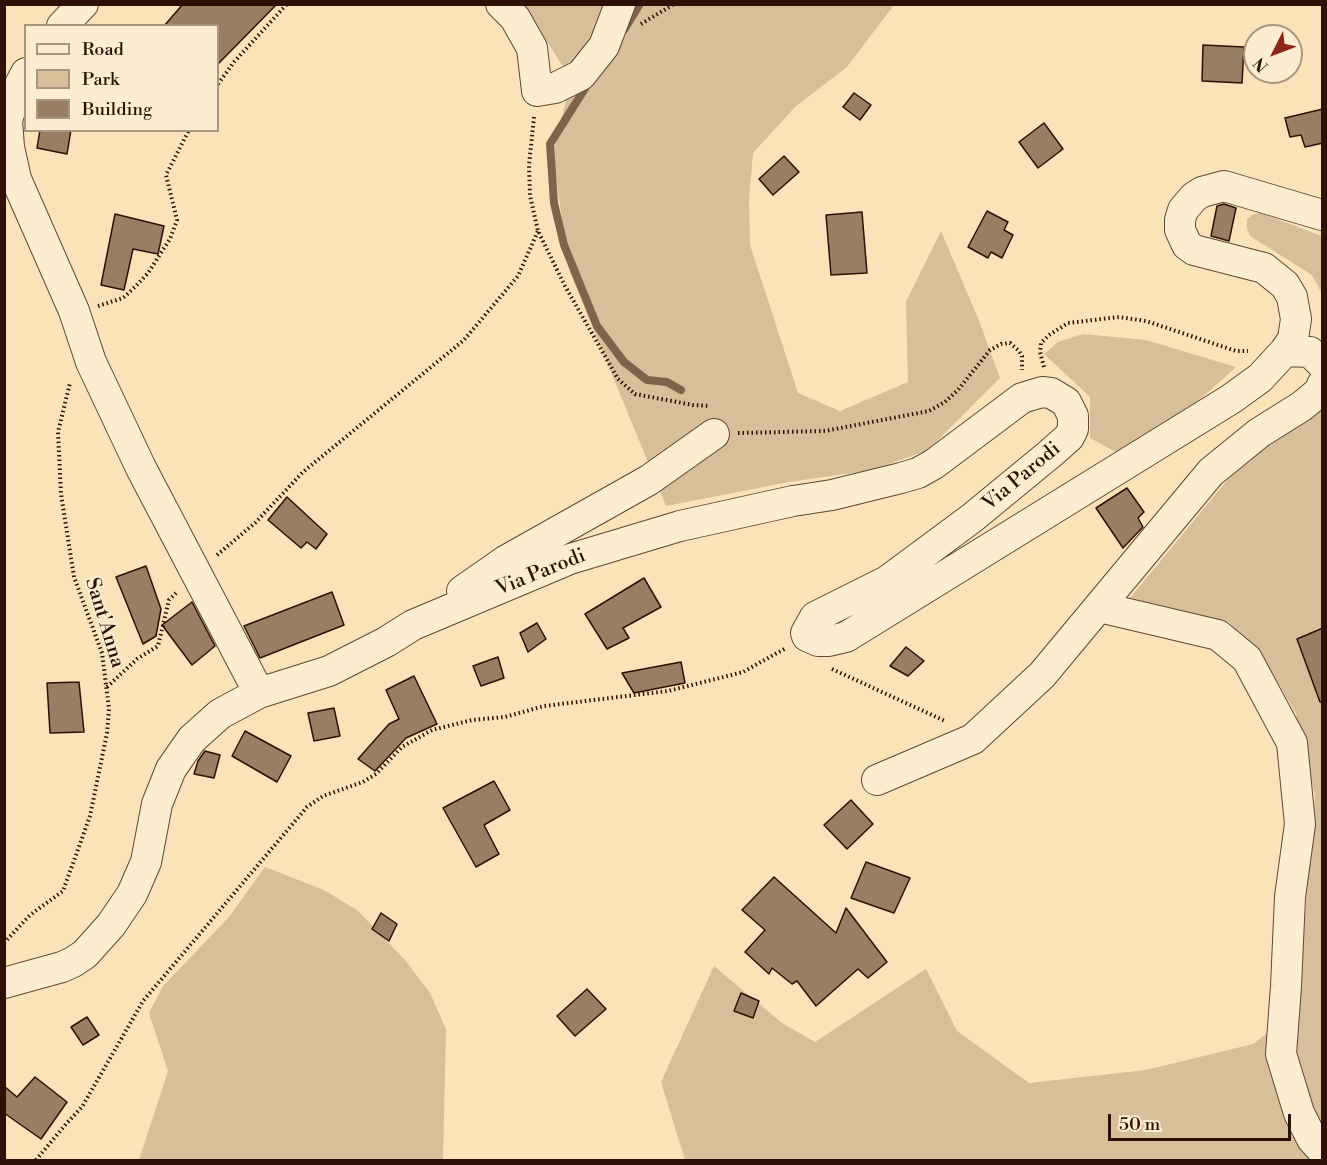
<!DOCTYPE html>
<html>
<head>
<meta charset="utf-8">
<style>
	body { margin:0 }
	#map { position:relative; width:1327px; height:1165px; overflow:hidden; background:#fae3b8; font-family:"Libre Bodoni",serif }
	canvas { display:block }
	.frame { position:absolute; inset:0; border:6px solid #2e1106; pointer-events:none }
	.legend { position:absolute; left:24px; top:24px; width:195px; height:108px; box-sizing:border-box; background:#fcedd1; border:2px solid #aa9580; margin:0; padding:8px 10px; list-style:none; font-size:18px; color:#2e1106 }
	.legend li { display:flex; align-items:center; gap:12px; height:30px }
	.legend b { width:30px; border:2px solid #aa9580 }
	.north { position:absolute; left:1243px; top:24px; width:60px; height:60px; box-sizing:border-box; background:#fcedd1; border:2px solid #aa9580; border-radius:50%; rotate:228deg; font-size:16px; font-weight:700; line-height:24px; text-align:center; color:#2e1106 }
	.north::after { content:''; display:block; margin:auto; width:21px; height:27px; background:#8f2418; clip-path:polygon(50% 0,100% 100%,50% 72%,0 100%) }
	.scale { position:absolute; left:1108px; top:1114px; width:183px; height:27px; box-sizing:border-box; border:3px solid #2e1106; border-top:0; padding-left:8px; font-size:18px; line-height:21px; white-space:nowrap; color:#2e1106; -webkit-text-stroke:4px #fcedd1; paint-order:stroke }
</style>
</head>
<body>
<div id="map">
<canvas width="1327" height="1165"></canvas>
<div class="frame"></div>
<ul class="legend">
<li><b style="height:8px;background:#fcedd1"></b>Road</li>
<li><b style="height:16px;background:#d7bf9a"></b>Park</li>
<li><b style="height:16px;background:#987e63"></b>Building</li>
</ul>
<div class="north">N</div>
<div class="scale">50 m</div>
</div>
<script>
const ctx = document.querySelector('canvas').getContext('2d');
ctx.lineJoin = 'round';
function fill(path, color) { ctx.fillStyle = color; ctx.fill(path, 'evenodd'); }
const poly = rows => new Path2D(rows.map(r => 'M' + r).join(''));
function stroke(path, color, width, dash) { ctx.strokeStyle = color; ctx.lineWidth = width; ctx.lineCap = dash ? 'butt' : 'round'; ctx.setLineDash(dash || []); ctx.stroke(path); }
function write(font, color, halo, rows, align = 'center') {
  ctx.font = font + ' "Libre Bodoni",serif'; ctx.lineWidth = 4.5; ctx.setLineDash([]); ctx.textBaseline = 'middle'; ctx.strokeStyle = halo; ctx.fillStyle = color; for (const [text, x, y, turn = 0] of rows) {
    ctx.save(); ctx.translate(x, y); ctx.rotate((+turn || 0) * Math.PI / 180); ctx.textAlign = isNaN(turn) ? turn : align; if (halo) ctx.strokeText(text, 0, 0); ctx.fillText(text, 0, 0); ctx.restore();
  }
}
const green = poly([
	[517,5,894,5,847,67,795,107,753,153,749,199,750,245,798,393,840,411,908,382,906,302,941,231,980,323,1000,378,928,450,873,470,789,482,666,506,569,270,553,154,571,79,532,18],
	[1261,213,1322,236,1322,294,1312,275,1250,236,1247,228,1247,219,1254,214],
	[1083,334,1146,340,1236,367,1185,413,1116,452,1090,438,1090,397,1044,354,1058,342],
	[1322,402,1322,1160,685,1160,661,1082,714,966,782,1023,815,1042,926,969,957,1031,1029,1083,1146,1070,1253,1044,1297,1010,1315,795,1296,714,1270,669,1229,622,1130,598,1243,461],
	[265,867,324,890,357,910,405,960,430,993,446,1029,443,1160,139,1160,168,1071,149,1013,163,986,229,917]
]);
const stream = poly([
	[624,30,640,4],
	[589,82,550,144,554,203,564,245,597,326,624,362,647,380,667,382,681,390]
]);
const building = poly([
	[183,4,277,4,218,64,218,26,164,26,183,4],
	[1203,45,1244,47,1242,83,1202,81,1203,45],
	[854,93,871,105,860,120,843,107,854,93],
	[1323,109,1323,143,1305,147,1301,135,1290,137,1285,118,1323,109],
	[1044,123,1063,149,1038,168,1019,142,1044,123],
	[40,130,71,130,67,154,37,148,40,130],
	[784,156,799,172,773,195,759,179,784,156],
	[1224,204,1236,208,1229,241,1211,236,1217,206,1224,204],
	[987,211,1008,222,1004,230,1013,235,1002,258,991,252,988,258,968,247,987,211],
	[862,212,867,273,831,275,826,215,862,212],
	[115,214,164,226,158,254,133,249,124,290,101,285,115,214],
	[1127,488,1144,512,1138,518,1143,527,1123,548,1096,508,1127,488],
	[287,497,327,534,316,549,307,542,301,548,268,520,287,497],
	[146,566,161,609,156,636,143,644,116,577,146,566],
	[644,578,661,607,623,628,629,638,607,649,585,614,644,578],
	[332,592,344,625,260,658,244,626,332,592],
	[192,602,215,646,192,665,162,625,192,602],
	[537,623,546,639,528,652,520,633,537,623],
	[1323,628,1323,702,1320,702,1297,639,1323,628],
	[906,647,924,661,908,676,890,666,906,647],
	[498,657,504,678,481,686,473,666,498,657],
	[681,662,685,683,634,693,622,673,681,662],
	[414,676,437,724,406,738,375,771,358,759,389,724,399,719,386,690,414,676],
	[79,682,84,732,50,733,47,683,79,682],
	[334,708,340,736,314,741,308,713,334,708],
	[245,731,291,756,277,782,232,756,245,731],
	[205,751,220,755,214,778,194,774,198,761,205,751],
	[494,781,510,810,484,825,499,854,476,867,443,808,494,781],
	[851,800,873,824,847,849,824,825,851,800],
	[866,862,910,878,894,913,851,898,866,862],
	[774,877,836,933,846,908,887,962,868,978,858,969,816,1006,797,981,792,984,772,968,769,974,745,952,765,930,742,910,774,877],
	[381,913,397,924,389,941,372,929,381,913],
	[587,989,606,1009,575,1036,557,1016,587,989],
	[741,993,759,1001,753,1018,734,1011,741,993],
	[87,1017,99,1035,83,1045,71,1027,87,1017],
	[35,1077,67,1102,41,1139,4,1113,4,1086,17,1097,35,1077]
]);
const path = poly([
	[641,24,674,4],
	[218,84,234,62,287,4],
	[534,117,529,165,530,196,538,231,565,286,618,379,635,394,693,405,710,406],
	[98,306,123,298,136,286,148,273,170,239,177,220,166,175,189,130],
	[1044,367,1040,352,1041,343,1049,335,1068,323,1119,317,1146,321,1236,351,1248,351],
	[738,433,825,431,929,411,945,402,958,390,990,350,1001,344,1010,343,1019,351,1022,356,1022,370],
	[217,555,255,523,303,472,464,340,518,276,538,231],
	[832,669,945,721],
	[107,687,137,659,158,646,169,600,176,593],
	[4,943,30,915,63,891,90,816,107,733,109,709,102,653,74,577,61,494,58,432,70,383],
	[36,1160,66,1124,82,1107,143,1001,307,807,323,796,363,782,376,774,402,747,432,730,472,720,505,717,544,706,668,691,743,672,786,648]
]);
const minor = poly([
	[501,4,515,18,532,48,537,91,555,88,581,75,604,46,620,4],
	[62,26,83,4],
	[26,73,17,90,7,120,9,147,16,179,74,311,91,362,141,468,259,693],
	[1285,351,1310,352,1322,364],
	[462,591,505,561,649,480,714,434],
	[1099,607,1218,635,1247,659,1292,743,1300,824,1290,897,1286,986,1281,1054,1299,1113,1312,1139,1322,1150],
	[877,780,973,739,1042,675,1211,472,1259,433,1302,406,1320,391,1322,385],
	[4,983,62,967,73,962,85,954,111,925,132,894,146,862,157,804,171,769,192,739,220,714,231,708,259,693,329,671,386,642,413,625,570,559,680,526,793,501,832,495,901,478,918,473,934,464,1022,398,1042,392,1051,393,1066,402,1073,416,1073,429,1069,437,1051,453,972,518,887,581,815,617,806,633,807,636,818,641,829,641,846,637,1231,399,1260,378,1285,351,1293,339,1296,319,1292,297,1285,285,1264,268,1194,250,1187,245,1180,230,1180,220,1183,210,1194,197,1202,192,1224,186,1322,215]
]);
const streetNames = [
	["Via Parodi",1022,477,-40],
	["Via Parodi",541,573,-22],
	["Sant'Anna",104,623,73]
];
fill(green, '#d7bf9a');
stroke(stream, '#7f644c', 8);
fill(building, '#987e63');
stroke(building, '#2e1106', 1.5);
stroke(minor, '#614632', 32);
stroke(path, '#2e1106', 4, [1.5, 3]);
stroke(minor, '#fcedd1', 30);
write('20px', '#2e1106', '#fcedd1', streetNames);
</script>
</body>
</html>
